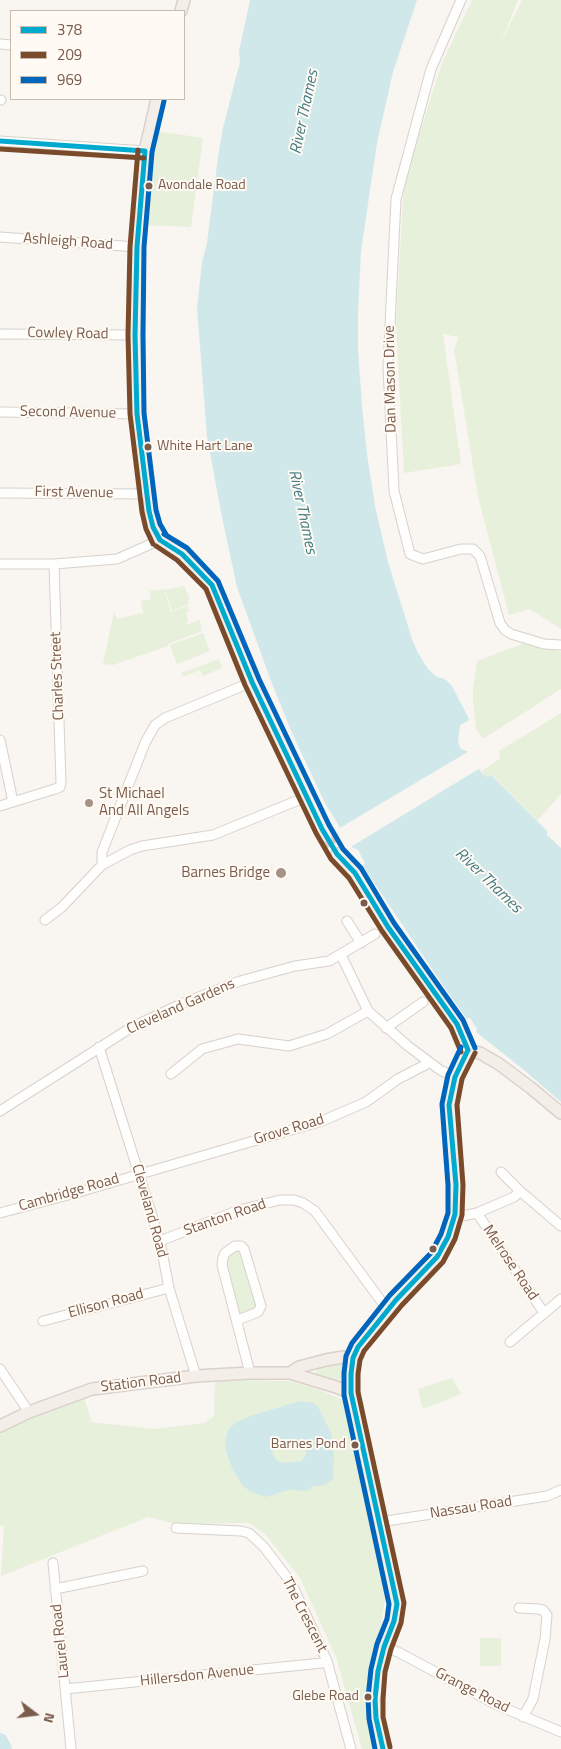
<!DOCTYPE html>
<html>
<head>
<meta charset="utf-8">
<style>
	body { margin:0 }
	#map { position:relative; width:561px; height:1749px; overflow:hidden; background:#f9f5f0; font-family:"Titillium Web",sans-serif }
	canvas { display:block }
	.legend { position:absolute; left:10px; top:10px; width:175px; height:90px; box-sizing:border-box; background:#fffaf3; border:1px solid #cabbb1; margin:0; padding:6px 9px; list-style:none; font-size:15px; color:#7a5c4d }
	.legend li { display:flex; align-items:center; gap:10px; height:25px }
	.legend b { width:25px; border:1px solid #cabbb1 }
	.north { position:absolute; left:10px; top:1689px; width:50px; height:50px; -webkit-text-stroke:4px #fffaf3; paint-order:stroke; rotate:105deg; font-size:14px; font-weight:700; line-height:20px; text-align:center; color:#7a5c4d }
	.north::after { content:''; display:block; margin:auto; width:18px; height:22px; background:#7a5c4d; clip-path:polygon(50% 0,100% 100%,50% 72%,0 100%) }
</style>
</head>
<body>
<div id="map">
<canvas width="561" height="1749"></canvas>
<ul class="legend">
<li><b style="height:6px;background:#00a9ce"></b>378</li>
<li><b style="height:6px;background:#7a4b2a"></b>209</li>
<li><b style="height:6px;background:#0065bd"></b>969</li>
</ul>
<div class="north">N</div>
</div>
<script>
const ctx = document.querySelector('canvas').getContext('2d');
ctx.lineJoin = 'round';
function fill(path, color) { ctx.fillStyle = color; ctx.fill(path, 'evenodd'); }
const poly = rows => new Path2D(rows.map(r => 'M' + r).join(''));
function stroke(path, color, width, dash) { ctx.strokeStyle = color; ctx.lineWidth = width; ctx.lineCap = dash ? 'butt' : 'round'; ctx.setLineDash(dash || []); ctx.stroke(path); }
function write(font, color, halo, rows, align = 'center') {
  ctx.font = font + ' "Titillium Web",sans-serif'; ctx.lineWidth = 4; ctx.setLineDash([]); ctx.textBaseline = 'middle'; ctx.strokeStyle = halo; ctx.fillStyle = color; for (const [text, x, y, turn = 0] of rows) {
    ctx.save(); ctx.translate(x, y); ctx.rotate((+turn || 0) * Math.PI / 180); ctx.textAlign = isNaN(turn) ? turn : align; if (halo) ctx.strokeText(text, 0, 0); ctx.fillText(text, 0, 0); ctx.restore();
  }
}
const green = poly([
	[472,0,518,0,500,45,522,0,561,0,561,629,530,609,509,615,478,497,454,349,459,337,443,334,461,464,404,473,396,325,404,182,442,63],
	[155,131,203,138,191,227,145,225],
	[184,586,190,599,188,600,189,604,172,611,165,590],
	[164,589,171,612,187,606,189,611,186,613,188,620,186,625,200,620,202,631,168,644,168,646,113,665,103,664,114,611,117,619,143,613,141,601,151,599,150,591],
	[203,633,210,651,177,664,170,645],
	[525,643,561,652,561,689,483,739,476,729,473,700,473,689,477,661],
	[219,659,222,668,203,676,200,670,183,677,181,673],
	[561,713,561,794,537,821,492,775,488,777,483,775,482,771,500,758,499,751],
	[237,1249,239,1249,258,1309,241,1316,239,1314,225,1263,225,1258],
	[342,1362,343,1363,340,1383,338,1384,316,1374,316,1365],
	[452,1378,461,1394,423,1409,418,1389],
	[215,1380,289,1381,320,1390,343,1400,374,1526,385,1600,368,1696,370,1721,376,1749,362,1749,336,1657,300,1578,265,1534,249,1523,176,1524,148,1517,1,1576,4,1526,0,1526,0,1432,21,1422,84,1398,92,1422,153,1429,204,1423,214,1416],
	[480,1638,501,1638,501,1666,480,1666]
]);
const water = poly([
	[250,0,417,0,393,72,377,143,361,251,358,311,358,350,362,406,367,454,375,506,388,562,412,639,418,653,428,669,437,677,445,679,452,686,469,719,468,721,460,725,458,742,461,749,469,752,483,775,488,777,491,775,547,831,547,835,561,848,561,1102,524,1070,476,1032,477,1029,470,1018,466,1018,442,984,363,866,365,863,358,850,352,847,325,803,292,733,271,681,237,587,221,512,207,436,197,308,202,262,207,243,218,157,223,128,240,62,239,51],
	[300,1401,313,1403,318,1407,331,1433,334,1454,333,1479,325,1485,313,1486,309,1490,301,1491,292,1489,266,1497,251,1492,243,1486,233,1470,228,1457,225,1446,226,1437,228,1430,235,1423,250,1416],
	[294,1442,303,1446,307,1454,301,1461,284,1463,276,1460,272,1452,278,1443]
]);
const pier = poly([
	[471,750,482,767,349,848,338,829]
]);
const river = poly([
	[0,1741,4,1749]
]);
const majorTunnel = poly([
	[326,836,337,854]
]);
const minor = poly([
	[461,0,431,69,396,199,388,367,394,491,410,554,423,559,461,549,473,549,480,556,500,623,505,630,511,634,544,644,561,645],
	[0,44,11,45],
	[0,100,1,100],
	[0,141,145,151],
	[0,237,137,247],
	[0,334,135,335],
	[0,412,137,414],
	[0,493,148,494],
	[0,564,54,564,117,559,160,540],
	[0,740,13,802],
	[0,806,55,789,60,787,61,783,54,564],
	[102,865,102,852,145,743,155,725,165,718,252,682],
	[45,920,62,907,102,865,130,850,142,846,213,835,306,797],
	[347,921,361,943],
	[341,955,368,1011,408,1046,440,1070,455,1077],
	[386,1028,423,1002],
	[99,1047,160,1241,169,1288,196,1376],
	[171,1074,202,1049,238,1039,289,1046,327,1034,368,1011],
	[0,1111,132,1027,181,1004,240,981,295,966,329,961,375,934],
	[501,1172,520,1191,561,1226],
	[0,1213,72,1194,322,1121,366,1102,398,1079,425,1065,428,1061],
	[477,1213,544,1313],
	[455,1214,462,1216,477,1213,514,1197,520,1191],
	[160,1241,239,1210,280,1200,294,1200,303,1203,315,1211,384,1305,389,1309],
	[238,1320,258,1312,261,1306,244,1249,241,1246,235,1246,225,1253,223,1258,222,1265,250,1373],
	[43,1321,169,1288],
	[510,1342,561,1299],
	[0,1369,29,1412],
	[380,1522,547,1496,561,1490],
	[176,1528,241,1531,249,1533,264,1547,292,1584,327,1661,351,1749],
	[53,1563,71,1749],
	[55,1589,143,1571],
	[519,1608,538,1609,543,1610,547,1615,545,1639,533,1699,523,1717],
	[384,1647,398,1652,497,1705,561,1732],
	[65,1689,322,1663,327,1661]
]);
const major = poly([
	[181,11,184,0],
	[157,99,145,151,137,247,135,335,137,414,153,527,160,540,182,554,212,585,252,682,326,836],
	[337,854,355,873,388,927,457,1024,462,1033,468,1050],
	[468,1050,480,1053,499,1064,531,1088,561,1113],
	[290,1373,299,1367,326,1360,343,1357,353,1358],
	[0,1426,29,1412,92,1389,196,1376,250,1373,290,1373,336,1387,351,1393],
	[383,1749,376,1718,375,1699,378,1671,384,1647,394,1621,397,1604,380,1522,351,1393,351,1374,353,1358,358,1347,396,1300,437,1257,448,1237,455,1214,456,1185,449,1105,455,1077,468,1050]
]);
const bus1 = poly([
	[0,141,145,151],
	[145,151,137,247,135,335,137,414,149,511,153,527,160,540],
	[160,540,182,554,212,585,252,682,322,829,337,854,355,873,388,927,457,1024,468,1050],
	[383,1749,376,1718,375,1699,378,1671,384,1647,394,1621,397,1604,351,1393,351,1374,353,1358,358,1347,396,1300,437,1257,448,1237,455,1214,456,1185,449,1105,455,1077,468,1050]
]);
const bus2 = poly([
	[0,149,144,158],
	[138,150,130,247,128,335,130,414,142,512,146,529,153,544],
	[156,546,177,560,206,589,245,685,316,833,331,859,349,878,382,931,451,1028,461,1052],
	[390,1747,383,1717,383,1699,385,1672,391,1649,401,1623,404,1603,358,1392,358,1374,360,1360,364,1351,402,1305,443,1262,455,1239,462,1215,463,1185,457,1105,462,1079,475,1053]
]);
const bus3 = poly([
	[164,101,152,152,144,247,143,335,144,413,156,510,160,524,167,536],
	[164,534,187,548,218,581,259,679,329,825,343,849,361,868,394,923,463,1020,475,1048],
	[375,1749,369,1719,368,1698,371,1669,377,1644,387,1619,389,1604,344,1395,344,1373,346,1356,352,1343,390,1295,431,1253,441,1234,448,1213,448,1185,442,1104,448,1075,461,1047]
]);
const markers = [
	[149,186,4.5,"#7a5c4d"],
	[148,447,4.5,"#7a5c4d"],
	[89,803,5,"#a69286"],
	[281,873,6,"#a69286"],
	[364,903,4.5,"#7a5c4d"],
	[433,1249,4.5,"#7a5c4d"],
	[355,1445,4.5,"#7a5c4d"],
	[368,1697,4.5,"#7a5c4d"]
];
const busNames = [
	["Avondale Road",158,186],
	["White Hart Lane",157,447],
	["Barnes Pond",346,1445,"right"],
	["Glebe Road",359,1697,"right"]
];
const streetNames = [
	["Ashleigh Road",68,242,4],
	["Cowley Road",68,334,1],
	["Dan Mason Drive",391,379,-91],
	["Second Avenue",68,413,1],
	["First Avenue",74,493,1],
	["Charles Street",58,676,-92],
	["Cleveland Gardens",181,1007,-24],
	["Grove Road",289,1130,-17],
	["Cambridge Road",69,1193,-16],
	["Cleveland Road",149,1211,74],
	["Stanton Road",225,1218,-19],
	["Melrose Road",510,1263,56],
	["Ellison Road",106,1304,-15],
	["Station Road",141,1383,-7],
	["Nassau Road",471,1508,-9],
	["The Crescent",304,1615,63],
	["Laurel Road",61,1641,-96],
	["Hillersdon Avenue",197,1676,-6],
	["Grange Road",472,1691,27]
];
const poiNames = [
	["St Michael",99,794],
	["And All Angels",99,811],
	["Barnes Bridge",270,873,"right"]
];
const waterNames = [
	["River Thames",305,112,-78],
	["River Thames",302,512,78],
	["River Thames",488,881,44]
];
fill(green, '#e7f0db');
fill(water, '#d0e8ea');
fill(pier, '#f9f5f0');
stroke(river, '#d0e8ea', 16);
stroke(majorTunnel, '#d9cfc7', 11, [11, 5.5]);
stroke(minor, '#d7d1cb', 11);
stroke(major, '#dad1cc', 14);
stroke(minor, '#fefefd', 9);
stroke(major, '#f3eee8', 11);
stroke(bus1, '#00a9ce', 5);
stroke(bus2, '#7a4b2a', 5);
stroke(bus3, '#0065bd', 5);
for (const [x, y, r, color] of markers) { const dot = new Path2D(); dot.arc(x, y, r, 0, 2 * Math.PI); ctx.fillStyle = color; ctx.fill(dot); stroke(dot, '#fffaf3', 2); }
write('14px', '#7a5c4d', '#fffaf3', busNames, 'left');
write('15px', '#7a5c4d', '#fffaf3', streetNames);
write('15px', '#7a5c4d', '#fffaf3', poiNames, 'left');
write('italic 16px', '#437c86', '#fffaf3', waterNames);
</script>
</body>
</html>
